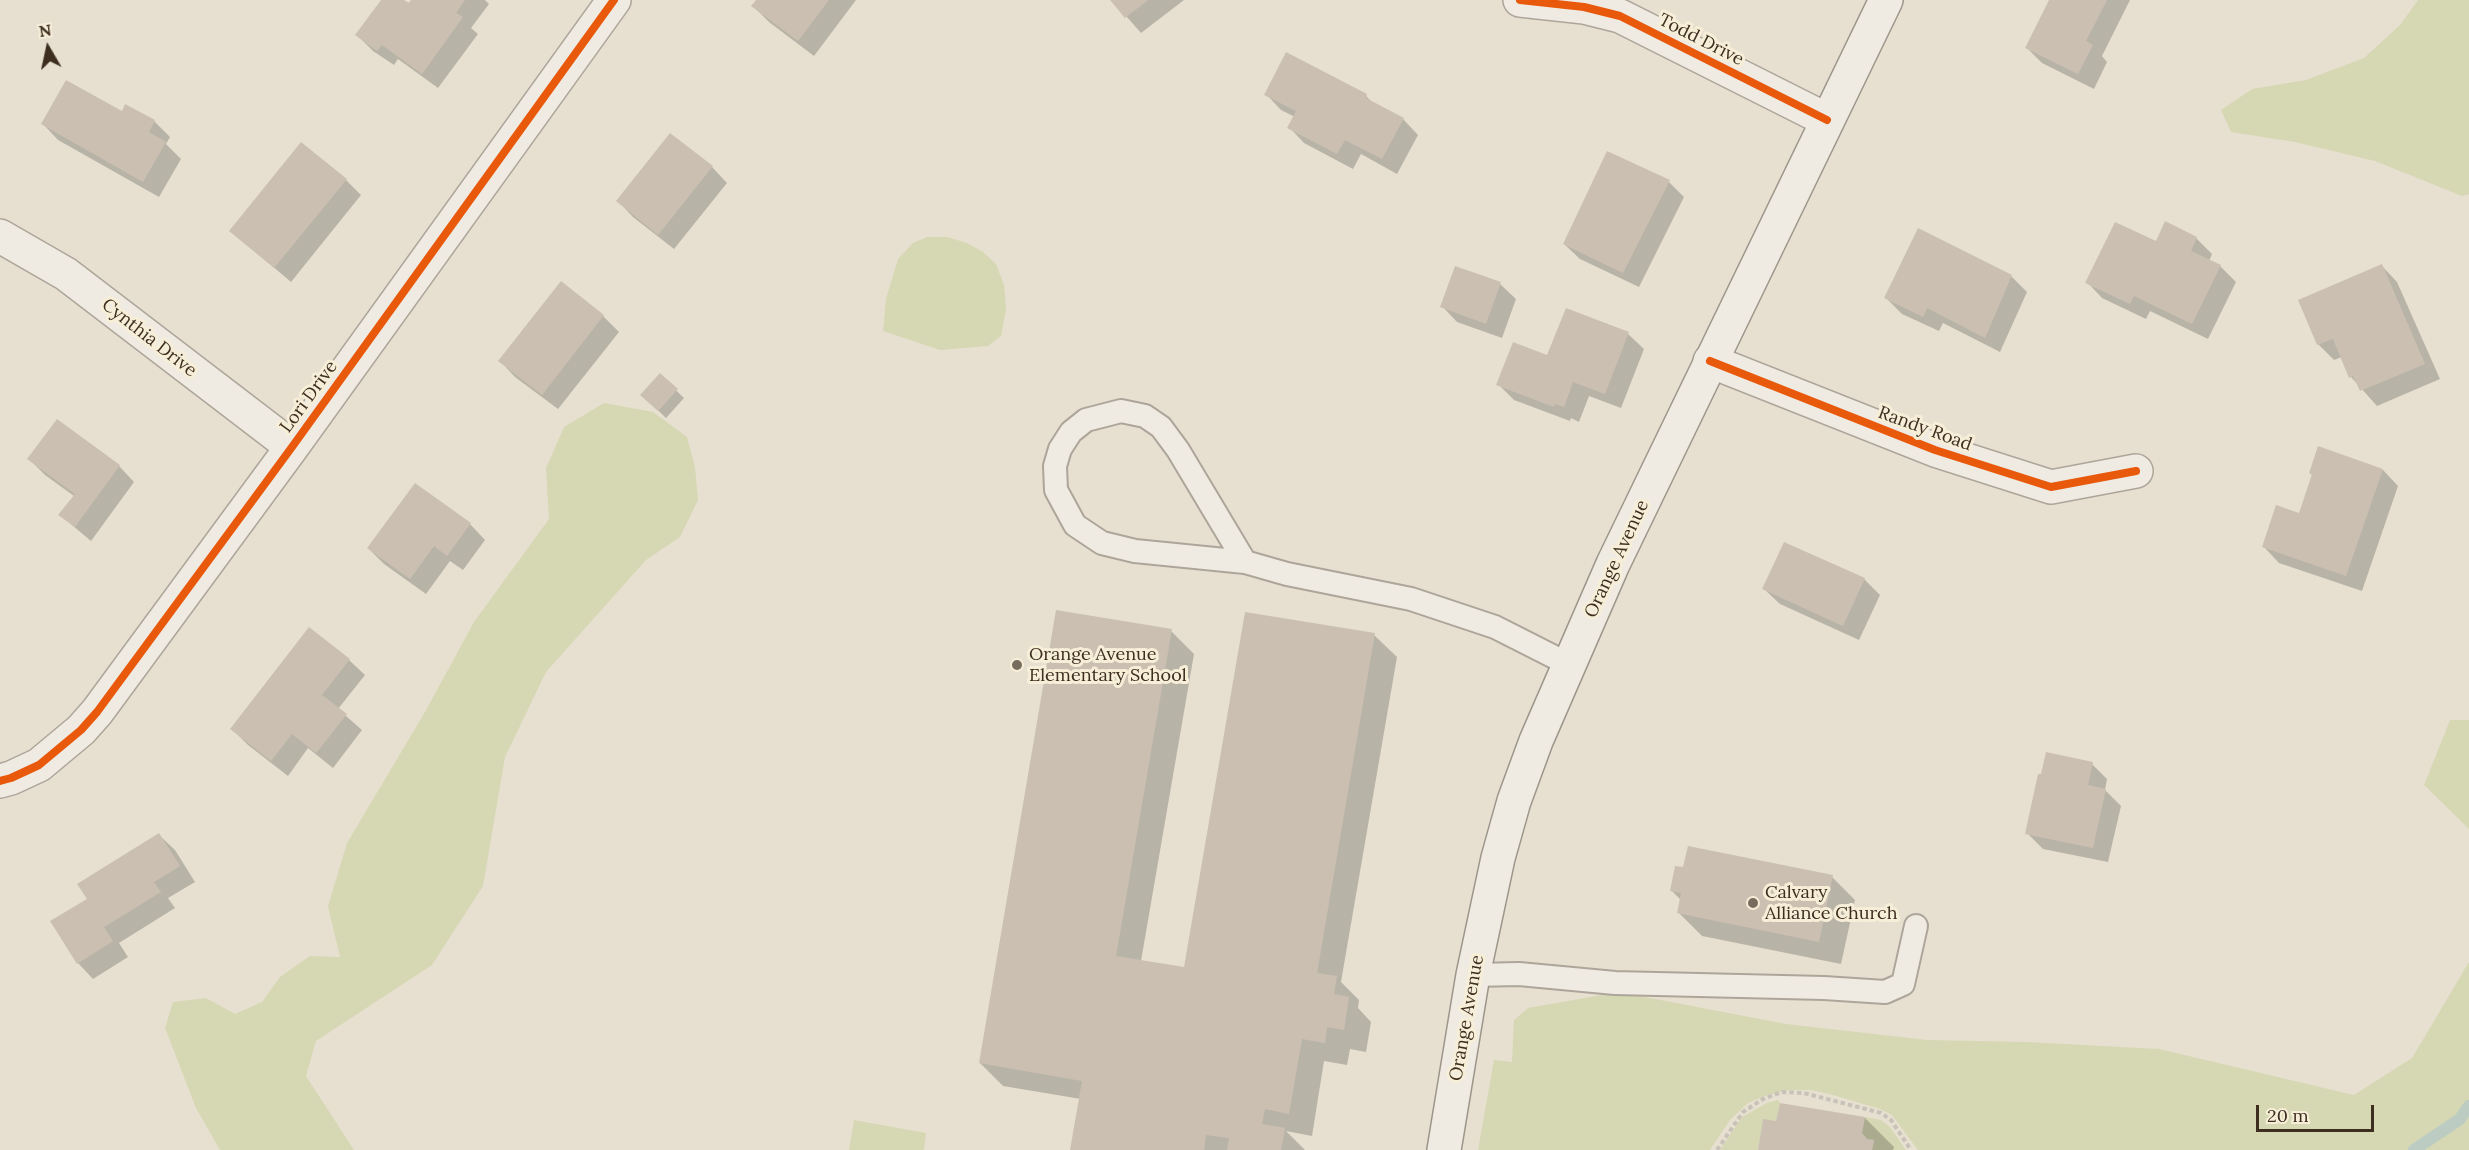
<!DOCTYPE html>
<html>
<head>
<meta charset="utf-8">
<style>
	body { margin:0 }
	#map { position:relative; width:2469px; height:1150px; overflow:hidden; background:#e7e0d1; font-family:Lora,serif }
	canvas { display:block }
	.north { position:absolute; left:18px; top:18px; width:60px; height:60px; -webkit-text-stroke:4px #f7eed8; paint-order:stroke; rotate:351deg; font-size:16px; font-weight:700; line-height:24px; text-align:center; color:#3d2e20 }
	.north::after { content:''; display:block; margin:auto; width:21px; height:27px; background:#3d2e20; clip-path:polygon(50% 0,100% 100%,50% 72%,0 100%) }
	.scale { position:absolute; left:2256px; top:1105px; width:118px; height:27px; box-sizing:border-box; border:3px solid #3d2e20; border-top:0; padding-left:8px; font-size:18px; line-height:21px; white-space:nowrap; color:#3d2e20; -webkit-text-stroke:4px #f7eed8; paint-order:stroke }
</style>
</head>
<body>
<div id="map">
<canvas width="2469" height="1150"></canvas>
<div class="north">N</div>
<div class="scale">20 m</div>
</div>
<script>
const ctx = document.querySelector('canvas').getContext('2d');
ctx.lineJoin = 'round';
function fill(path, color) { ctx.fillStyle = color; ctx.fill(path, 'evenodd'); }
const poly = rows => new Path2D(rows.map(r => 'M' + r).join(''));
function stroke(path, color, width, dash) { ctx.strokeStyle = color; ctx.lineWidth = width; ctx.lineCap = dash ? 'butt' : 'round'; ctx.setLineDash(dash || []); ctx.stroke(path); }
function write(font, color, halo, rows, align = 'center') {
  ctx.font = font + ' Lora,serif'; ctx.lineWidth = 6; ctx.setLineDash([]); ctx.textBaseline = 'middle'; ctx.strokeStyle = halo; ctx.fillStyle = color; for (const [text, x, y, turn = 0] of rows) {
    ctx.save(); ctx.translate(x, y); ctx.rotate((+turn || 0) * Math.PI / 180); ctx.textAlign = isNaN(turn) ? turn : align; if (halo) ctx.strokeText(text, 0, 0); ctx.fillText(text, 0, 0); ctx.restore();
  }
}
const green = poly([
	[2418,0,2469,0,2469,194,2462,196,2375,161,2295,142,2231,132,2221,110,2252,89,2306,80,2364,58,2400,25],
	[927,237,947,237,967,243,983,252,996,264,1004,285,1006,310,1001,336,988,346,940,350,883,331,886,299,898,259,913,243],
	[604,403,653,412,687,437,695,467,698,500,680,537,646,560,546,672,505,757,483,886,432,965,316,1041,306,1076,354,1150,220,1150,196,1108,165,1028,173,1002,206,998,235,1014,262,1002,280,977,310,956,340,957,328,906,347,843,425,712,474,622,549,519,546,468,564,427],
	[2450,720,2469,720,2469,829,2424,785],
	[2469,962,2469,1150,1918,1150,1892,1115,1880,1109,1833,1095,1811,1090,1789,1090,1767,1095,1748,1103,1730,1120,1710,1150,1478,1150,1494,1060,1512,1062,1514,1020,1528,1008,1619,992,1786,1024,1927,1040,2027,1042,2159,1049,2354,1095,2412,1058],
	[1778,1100,1780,1103,1776,1121,1763,1120,1758,1150,1720,1150,1742,1117,1767,1103],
	[1865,1117,1881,1120,1890,1127,1906,1150,1872,1150,1874,1140,1867,1139,1862,1133],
	[854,1120,926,1133,924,1150,849,1150]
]);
const shadow = poly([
	[383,0,401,0,409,6,413,0,485,0,489,4,471,28,478,34,438,88,398,59,394,65,373,51,357,35],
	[758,0,856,0,814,56,769,22,753,6],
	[1112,0,1184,0,1141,33],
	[2051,0,2130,0,2102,56,2107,62,2094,89,2042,63,2027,48],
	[1266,94,1366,96,1375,105,1403,119,1418,135,1397,174,1361,154,1353,169,1304,143,1289,127,1295,117,1281,110],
	[126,106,154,121,170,137,166,144,181,159,159,197,58,140,43,124,122,113],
	[712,167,727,183,674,249,633,217,618,201],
	[346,180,361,195,291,282,231,231],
	[1669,182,1684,197,1639,287,1580,259,1564,244],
	[1919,230,2012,277,2027,292,2000,352,1943,323,1939,331,1902,314,1886,298],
	[2196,238,2212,254,2209,261,2220,266,2236,282,2208,339,2150,311,2146,319,2102,298,2087,282,2156,243],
	[2382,266,2397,282,2440,379,2377,406,2351,377,2342,357,2334,360,2318,344],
	[1456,268,1500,284,1516,299,1502,338,1457,322,1442,306],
	[561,283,603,316,619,332,558,409,515,377,500,361],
	[1628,334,1644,349,1621,408,1589,396,1579,422,1571,418,1570,421,1514,400,1498,384,1548,357],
	[660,375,684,398,666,418,642,395],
	[29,459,119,466,134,482,91,541,60,515,74,496,45,475],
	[2383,470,2398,486,2362,591,2279,563,2264,547,2300,515,2313,476,2310,473],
	[470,524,485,540,463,570,450,561,426,594,384,564,368,548],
	[1864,579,1880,595,1859,640,1780,604,1764,589],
	[309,629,349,660,365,675,338,709,362,730,333,768,308,748,288,776,248,745,232,729],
	[1171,631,1194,654,1141,961,1186,969,1374,635,1397,657,1341,982,1359,1000,1358,1008,1371,1022,1366,1052,1350,1049,1347,1065,1324,1061,1312,1136,1286,1131,1305,1150,1072,1150,1081,1099,1003,1086,980,1063],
	[2092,764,2107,779,2105,790,2121,806,2108,862,2043,849,2027,833],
	[159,835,175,850,195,882,168,898,175,908,119,943,128,957,93,979,78,963,89,899],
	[1685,869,1832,877,1855,900,1841,964,1702,936,1679,913,1681,900,1672,891],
	[1865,1118,1894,1147,1893,1150,1759,1150,1777,1123]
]);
const stream = poly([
	[2414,1150,2460,1119,2469,1106]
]);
const building = poly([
	[381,0,404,0,409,3,411,0,465,0,456,13,463,17,422,74,382,45,377,51,355,35],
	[756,0,829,0,798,41,751,6],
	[1110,0,1148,0,1125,18],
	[2049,0,2107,0,2086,41,2093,45,2078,74,2025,48],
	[1286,52,1367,94,1366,98,1404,118,1382,159,1345,140,1337,154,1287,128,1296,111,1264,95],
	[66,80,122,111,125,104,155,120,149,132,166,142,143,182,41,124],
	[670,133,713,166,658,235,616,201],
	[301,142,347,179,274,268,229,231],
	[1607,151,1670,180,1623,273,1563,244],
	[2165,221,2197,237,2191,251,2221,265,2192,324,2134,296,2130,304,2085,283,2115,222,2156,241],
	[1918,228,2012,275,1985,338,1927,308,1923,317,1884,298],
	[2382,264,2425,364,2360,391,2353,376,2349,378,2333,339,2317,345,2298,300],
	[1455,266,1501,282,1486,324,1440,307],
	[561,281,604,315,542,395,498,361],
	[1566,308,1629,332,1605,394,1573,382,1564,407,1555,404,1554,407,1496,385,1513,342,1547,355],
	[660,373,678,389,658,411,640,395],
	[57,419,120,465,75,527,58,515,75,494,27,459],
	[2318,446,2383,469,2346,576,2262,547,2276,505,2299,513,2312,474,2309,473],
	[415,483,471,523,447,556,434,546,410,579,367,548],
	[1784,542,1865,578,1843,626,1762,589],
	[1056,610,1172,629,1116,956,1184,967,1245,612,1375,633,1317,973,1337,976,1334,994,1349,997,1344,1030,1327,1027,1325,1043,1302,1039,1289,1114,1265,1109,1262,1124,1285,1128,1281,1150,1227,1150,1229,1138,1206,1135,1204,1150,1070,1150,1082,1081,979,1063],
	[309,627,350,659,322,695,347,714,316,753,292,734,271,761,230,729],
	[2046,752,2093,762,2088,785,2106,789,2093,848,2025,834,2038,774,2041,774],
	[159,833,180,866,154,882,161,892,104,927,113,941,77,964,50,921,87,899,77,884],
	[1688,846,1833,875,1819,942,1677,913,1681,893,1670,891,1675,866,1683,867],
	[1780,1103,1865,1117,1862,1133,1867,1139,1874,1140,1872,1150,1758,1150,1763,1119,1776,1121]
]);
const path = poly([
	[1717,1150,1743,1112,1763,1099,1782,1092,1804,1093,1881,1113,1891,1120,1911,1150]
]);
const lane = poly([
	[1245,562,1178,450,1161,427,1145,416,1121,411,1086,420,1071,432,1060,449,1055,466,1056,490,1075,525,1102,543,1135,551,1245,562,1287,574,1411,599,1495,627,1570,665],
	[1473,975,1519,974,1615,983,1824,988,1885,992,1903,984,1916,926]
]);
const street = poly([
	[1520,0,1584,7,1620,16,1827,120],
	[0,236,66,274,292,447],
	[1710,361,1935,450,2051,487,2136,471],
	[0,781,11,778,39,765,81,730,97,712,292,447,614,0]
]);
const secondary = poly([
	[1444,1150,1473,975,1498,858,1514,801,1536,741,1613,564,1886,0]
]);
const cycleway = poly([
	[1520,0,1584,7,1620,16,1827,120],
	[1710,361,1935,450,2051,487,2136,471],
	[0,781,11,778,39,765,81,730,97,712,292,447,614,0]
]);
const markers = [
	[1017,665,6,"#786c5e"],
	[1753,903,6,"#786c5e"]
];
const streetNames = [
	["Todd Drive",1701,40,27],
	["Cynthia Drive",149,338,38],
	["Lori Drive",309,397,-54],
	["Randy Road",1925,429,20],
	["Orange Avenue",1617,559,-65],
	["Orange Avenue",1467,1018,-80]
];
const poiNames = [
	["Orange Avenue",1029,655],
	["Elementary School",1029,676],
	["Calvary",1765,893],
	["Alliance Church",1765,914]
];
fill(green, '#d6d7b3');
fill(shadow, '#0003');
stroke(stream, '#bcccc2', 12);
fill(building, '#cbbfb2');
stroke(lane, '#ada599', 26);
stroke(street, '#ada599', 36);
stroke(secondary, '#9c958a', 36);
stroke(path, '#c8c2b9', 4, [4.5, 3]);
stroke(lane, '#efebe3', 22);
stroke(street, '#efebe3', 33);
stroke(secondary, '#efebe3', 33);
stroke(cycleway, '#e8590c', 8);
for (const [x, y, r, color] of markers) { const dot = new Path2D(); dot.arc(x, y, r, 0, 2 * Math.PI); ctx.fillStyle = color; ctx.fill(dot); stroke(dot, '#f7eed8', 2); }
write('18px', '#3d2e20', '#f7eed8', streetNames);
write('18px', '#3d2e20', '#f7eed8', poiNames, 'left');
</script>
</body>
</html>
